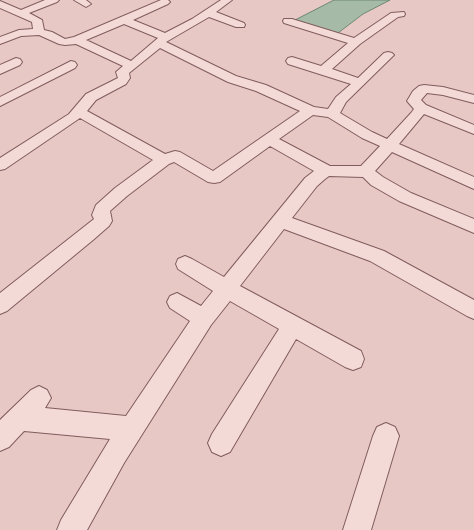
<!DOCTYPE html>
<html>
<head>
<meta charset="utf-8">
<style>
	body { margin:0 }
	canvas { display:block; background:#e8c8c4 }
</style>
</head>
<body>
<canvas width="474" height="530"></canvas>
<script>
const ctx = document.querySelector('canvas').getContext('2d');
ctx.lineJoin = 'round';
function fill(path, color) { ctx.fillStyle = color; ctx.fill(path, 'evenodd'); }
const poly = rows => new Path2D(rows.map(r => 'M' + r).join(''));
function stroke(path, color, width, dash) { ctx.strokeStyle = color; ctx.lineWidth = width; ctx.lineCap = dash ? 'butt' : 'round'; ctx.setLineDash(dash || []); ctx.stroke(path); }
const water = poly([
	[334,0,390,0,363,14,334,36,295,20,334,0]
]);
const minor = poly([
	[45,0,59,0,57,2,29,13,42,20,44,30,52,32,65,39,74,37,161,0,168,0,170,2,168,4,133,20,165,33,192,19,221,0,232,0,216,12,244,23,245,25,244,27,236,27,209,17,166,42,236,76,266,85,314,107,328,109,336,97,351,84,288,64,286,61,288,58,292,57,321,66,348,43,284,23,283,21,284,19,292,19,354,38,391,13,404,12,405,14,404,16,398,17,360,44,332,69,358,78,384,53,388,52,392,53,394,55,346,102,340,113,372,132,387,139,411,113,414,109,407,101,413,91,419,86,424,85,443,87,474,95,474,103,443,95,427,93,421,100,426,105,474,125,474,134,424,114,399,144,474,177,474,189,392,152,375,171,383,177,411,193,474,219,474,233,399,201,371,185,363,177,329,176,325,179,317,186,292,218,384,251,474,300,474,319,467,316,370,261,284,229,240,286,361,351,364,359,361,367,353,370,345,367,296,339,230,452,221,456,212,452,208,443,212,434,279,329,230,301,211,325,124,463,87,530,57,530,61,520,110,439,24,431,9,447,0,451,0,420,31,390,39,386,47,390,51,398,45,408,126,416,190,321,170,308,167,302,170,296,177,293,201,306,213,291,178,269,176,264,178,259,185,256,192,259,224,277,305,178,314,171,270,146,220,182,214,183,208,182,174,162,169,164,127,196,110,211,112,221,109,226,93,240,7,311,0,314,0,293,94,219,92,215,96,205,115,188,153,160,80,118,5,169,0,170,0,158,69,114,86,94,118,78,116,72,123,66,76,44,65,45,59,44,39,35,21,36,0,44,0,37,19,30,33,29,32,22,0,8,0,1,21,10,45,0],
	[124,24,158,38,131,61,86,40,124,24],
	[160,48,228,82,256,91,300,111,213,171,180,152,175,151,165,154,87,111,96,100,126,84,130,78,129,73,160,48],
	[313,115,328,117,362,138,380,146,361,166,330,166,279,139,313,115],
	[74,0,86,0,91,4,86,7,74,0],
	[16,58,20,59,22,62,20,65,0,74,0,65,16,58],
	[71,61,75,62,77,65,75,68,0,106,0,97,71,61],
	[386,423,395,427,399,436,371,530,343,530,373,436,377,427,386,423]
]);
fill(water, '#a5bba8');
stroke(water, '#6d8872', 1);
stroke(minor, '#805c5e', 2);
fill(minor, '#f4dad6');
</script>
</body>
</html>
